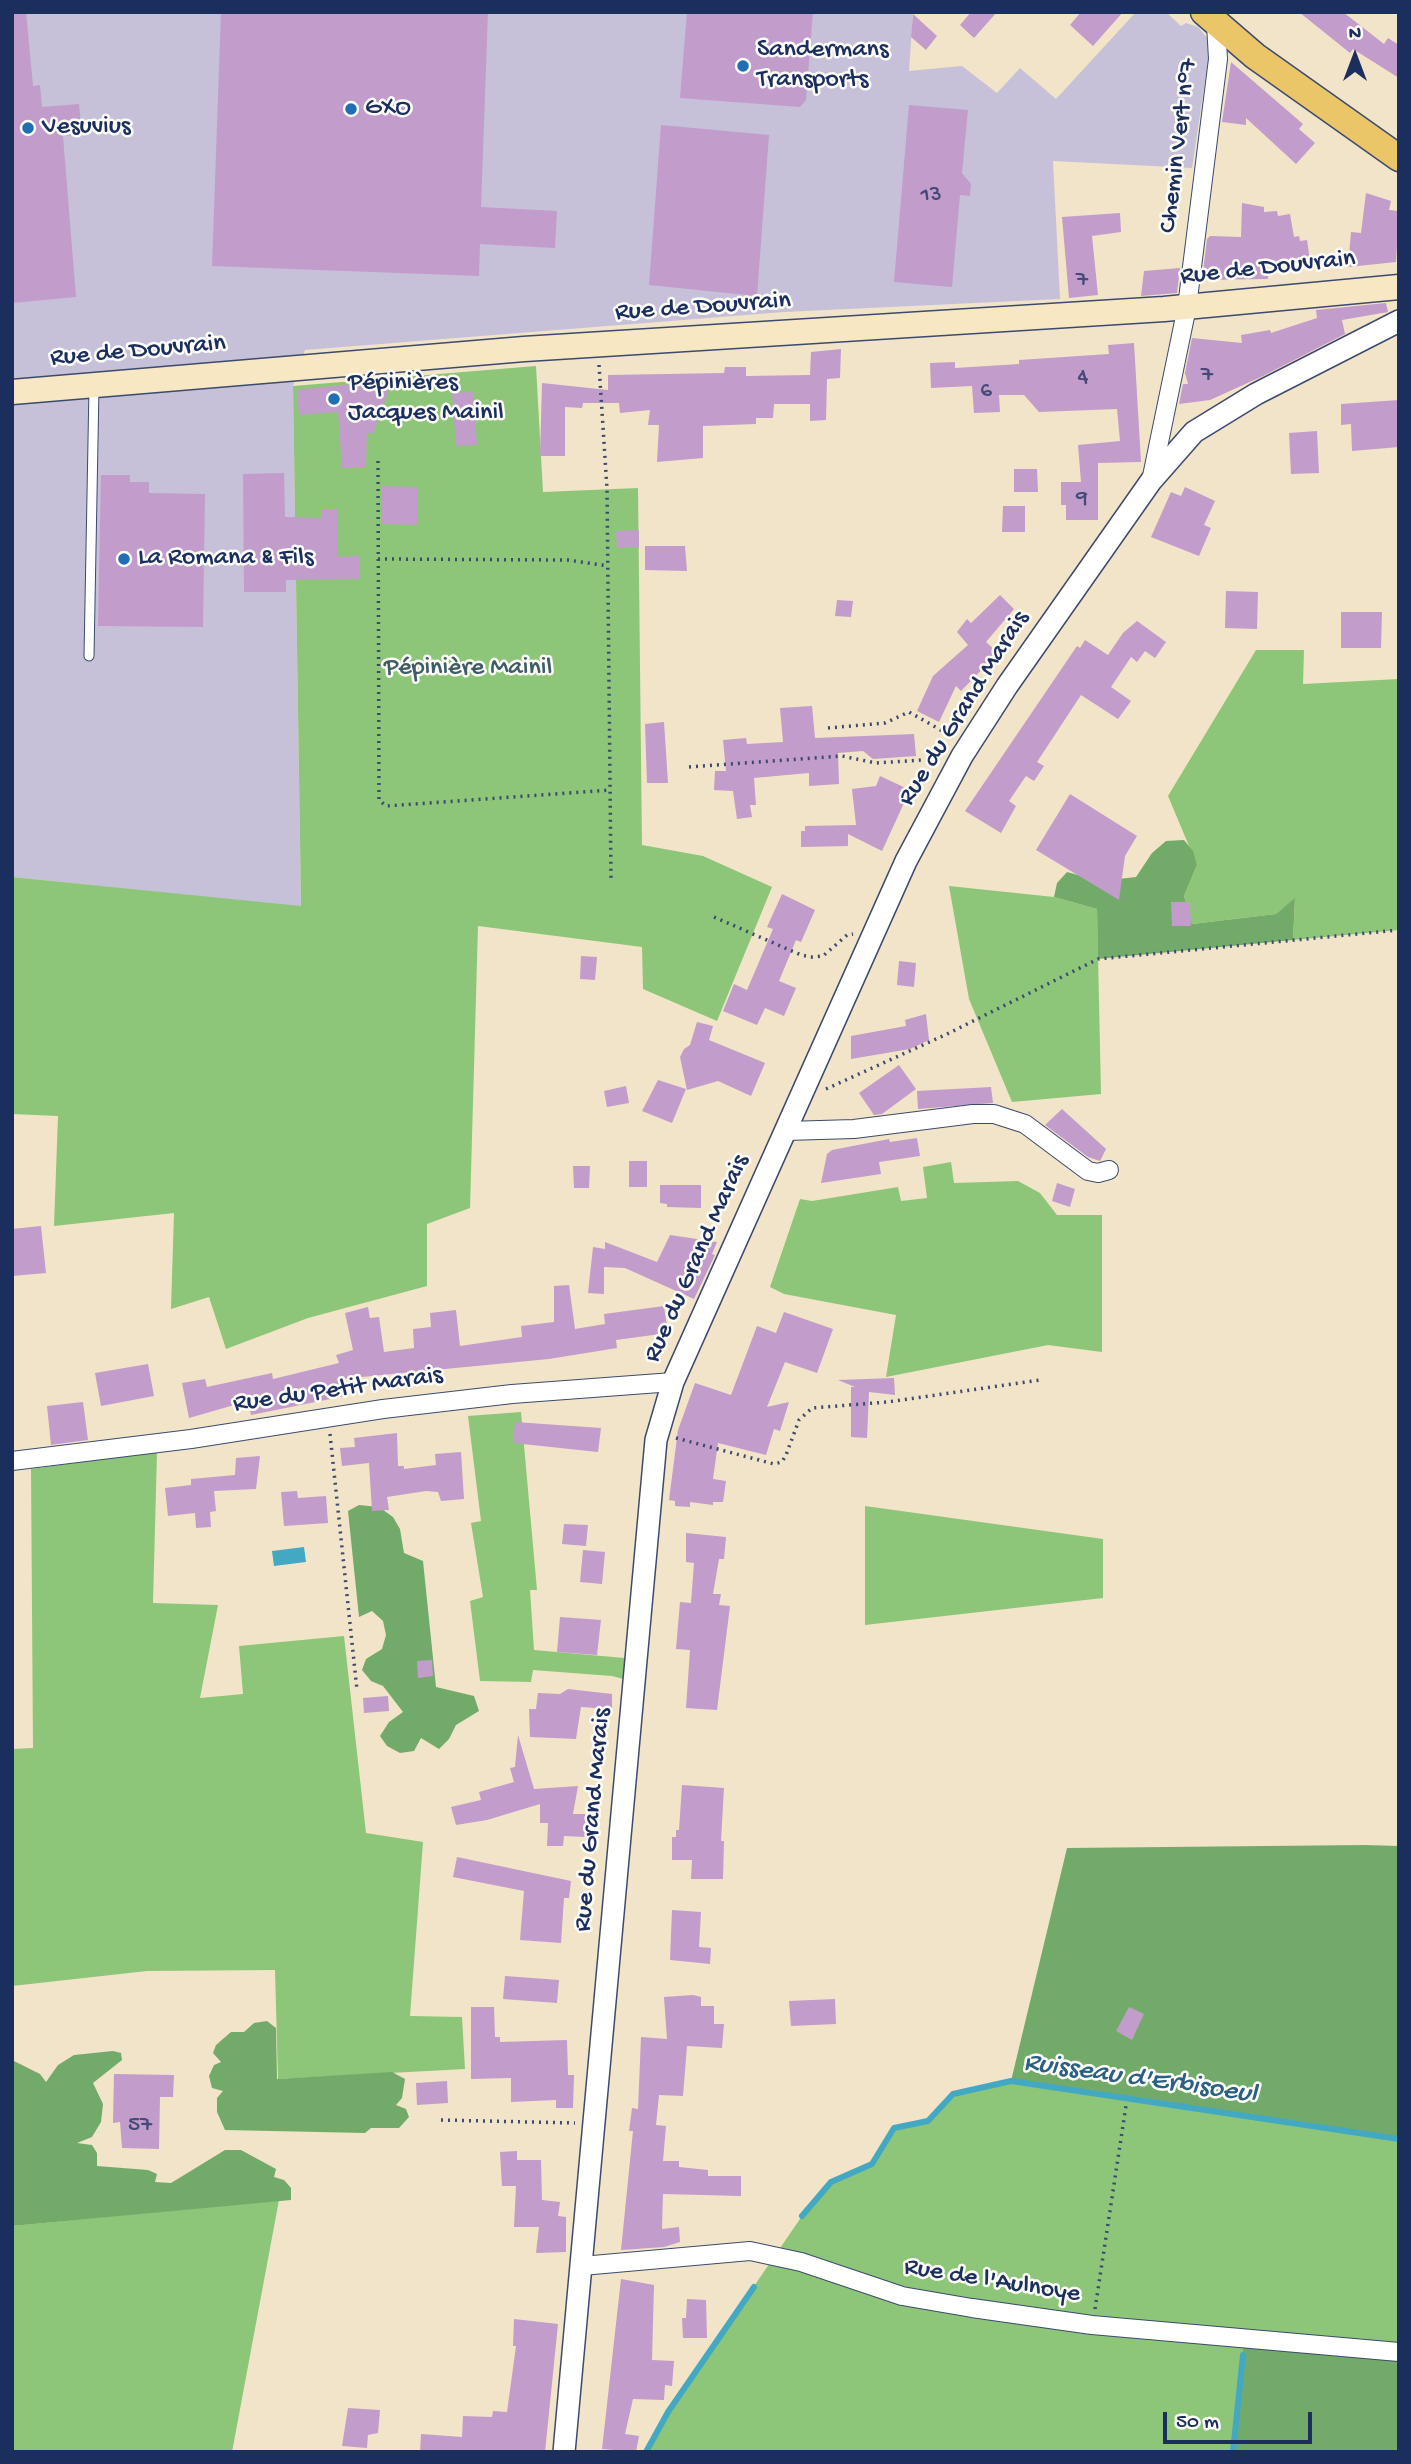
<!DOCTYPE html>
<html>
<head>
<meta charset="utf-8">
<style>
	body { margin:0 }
	#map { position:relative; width:1411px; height:2464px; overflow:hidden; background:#f2e4c8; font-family:"Gochi Hand",sans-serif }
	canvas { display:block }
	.frame { position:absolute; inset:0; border:14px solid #1b2f5e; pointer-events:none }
	.north { position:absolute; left:1320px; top:21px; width:70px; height:70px; -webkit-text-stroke:5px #fdfcf7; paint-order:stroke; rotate:0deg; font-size:19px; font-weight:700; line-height:28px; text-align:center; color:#1b2f5e }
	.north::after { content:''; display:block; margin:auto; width:24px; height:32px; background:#1b2f5e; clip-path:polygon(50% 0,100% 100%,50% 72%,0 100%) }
	.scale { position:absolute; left:1163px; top:2412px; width:149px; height:32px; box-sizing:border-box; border:4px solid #1b2f5e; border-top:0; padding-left:9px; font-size:21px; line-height:24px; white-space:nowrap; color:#1b2f5e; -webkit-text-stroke:5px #fdfcf7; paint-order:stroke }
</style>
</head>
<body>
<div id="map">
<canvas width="1411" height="2464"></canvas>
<div class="frame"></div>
<div class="north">N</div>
<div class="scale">50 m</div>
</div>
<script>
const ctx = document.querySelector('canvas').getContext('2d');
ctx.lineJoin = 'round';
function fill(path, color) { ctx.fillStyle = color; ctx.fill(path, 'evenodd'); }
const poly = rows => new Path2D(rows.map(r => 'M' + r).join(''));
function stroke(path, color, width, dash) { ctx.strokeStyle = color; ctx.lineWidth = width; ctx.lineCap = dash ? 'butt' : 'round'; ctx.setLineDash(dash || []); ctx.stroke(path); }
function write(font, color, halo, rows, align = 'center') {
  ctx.font = font + ' "Gochi Hand",sans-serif'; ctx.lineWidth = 5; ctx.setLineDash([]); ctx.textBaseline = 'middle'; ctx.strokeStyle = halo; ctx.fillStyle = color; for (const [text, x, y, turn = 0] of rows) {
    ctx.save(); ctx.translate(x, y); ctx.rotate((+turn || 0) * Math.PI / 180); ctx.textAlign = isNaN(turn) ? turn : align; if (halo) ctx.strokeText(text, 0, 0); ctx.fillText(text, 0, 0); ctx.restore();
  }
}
const industrial = poly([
	[12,12,913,12,909,71,962,66,997,93,1020,68,1056,99,1136,12,1166,12,1181,26,1186,23,1198,27,1209,40,1209,54,1192,168,1053,161,1060,299,784,312,305,350,293,386,301,907,12,877]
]);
const green = poly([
	[536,366,543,492,638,488,642,845,703,856,772,887,717,1021,643,989,642,947,478,926,470,1208,427,1224,427,1286,308,1318,226,1349,209,1297,171,1309,174,1213,54,1226,58,1116,12,1114,12,877,301,906,293,386],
	[1256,650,1304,650,1303,684,1399,679,1399,930,1293,940,1295,899,1276,914,1192,924,1184,896,1197,865,1168,796],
	[949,886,1054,897,1097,909,1101,1094,1012,1102,969,999],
	[951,1162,954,1183,1018,1181,1040,1193,1057,1215,1102,1215,1102,1352,1048,1345,886,1377,896,1315,784,1294,770,1287,800,1199,812,1201,898,1187,901,1201,927,1198,923,1167],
	[521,1412,537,1590,530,1590,534,1650,636,1659,635,1682,612,1676,533,1670,531,1682,480,1681,470,1601,483,1597,471,1523,481,1521,468,1416],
	[157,1452,153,1603,218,1605,200,1698,243,1694,239,1646,344,1636,366,1833,423,1842,410,2016,462,2017,465,2069,278,2079,275,1970,147,1971,12,1986,12,1749,33,1748,31,1469],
	[865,1506,1103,1539,1103,1598,865,1625],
	[1011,2081,1399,2139,1399,2452,646,2452,668,2412,802,2216,831,2182,872,2164,894,2128,928,2121,953,2094],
	[279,2200,232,2452,12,2452,12,2226]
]);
const forest = poly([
	[1184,840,1193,851,1197,865,1184,896,1192,924,1276,914,1295,898,1293,940,1098,959,1097,909,1054,897,1057,883,1067,872,1100,881,1136,877,1152,853,1166,841],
	[359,1505,379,1507,393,1517,400,1529,404,1553,423,1561,436,1687,474,1696,479,1711,456,1725,449,1739,439,1749,421,1738,414,1751,400,1753,387,1746,380,1736,389,1722,403,1712,383,1686,371,1681,362,1670,366,1659,382,1649,386,1635,383,1621,372,1611,359,1617,348,1511],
	[1365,1845,1399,1846,1399,2139,1011,2081,1067,1848],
	[267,2021,276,2028,277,2079,392,2072,405,2079,402,2098,396,2105,406,2109,409,2117,399,2128,371,2128,365,2133,225,2130,217,2112,217,2098,223,2091,212,2088,209,2076,214,2065,221,2062,213,2053,216,2045,231,2032,244,2032,254,2023],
	[113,2051,121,2053,122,2060,93,2083,103,2104,101,2122,92,2137,77,2143,92,2145,97,2153,97,2166,148,2170,157,2174,155,2182,171,2183,225,2150,241,2150,276,2169,274,2177,284,2180,291,2188,291,2200,12,2226,12,2060,40,2074,46,2082,58,2065,74,2055],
	[1244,2339,1399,2352,1399,2452,1233,2452]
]);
const water = poly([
	[304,1547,306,1562,274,1566,272,1551]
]);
const stream = poly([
	[802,2216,831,2182,872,2164,894,2128,928,2121,953,2094,1011,2081,1399,2139],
	[646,2452,668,2412,754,2287],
	[1233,2452,1243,2355]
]);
const building = poly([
	[12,12,26,12,33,86,40,85,42,107,79,104,82,134,63,136,76,297,12,303],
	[221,12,488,12,481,207,557,211,555,248,480,244,479,276,212,266],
	[687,12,813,12,806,100,800,107,680,98],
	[971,12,997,12,974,38,960,25],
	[1081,12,1123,12,1093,46,1070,25],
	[1299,12,1343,12,1384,44,1388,38,1399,45,1399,78,1353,49,1350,53],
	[913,14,937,36,926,50,911,37],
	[1231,62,1303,124,1299,129,1315,143,1296,164,1246,118,1246,125,1222,122],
	[909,105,968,110,962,173,971,184,970,196,960,195,952,287,894,282],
	[661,125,769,135,757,296,649,285],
	[1366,193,1391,201,1389,210,1399,211,1396,262,1348,267,1351,232,1361,233],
	[1242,203,1264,207,1264,212,1277,211,1278,216,1290,214,1294,237,1299,236,1300,241,1307,240,1310,261,1268,266,1268,279,1202,280,1207,239,1210,236,1241,237],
	[1120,213,1121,232,1092,236,1098,295,1069,298,1062,217],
	[1180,268,1177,293,1141,296,1144,271],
	[1386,303,1388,312,1342,320,1345,334,1263,376,1210,400,1179,404,1183,384,1188,384,1185,373,1192,338,1242,343,1241,335,1270,330,1271,333,1317,318,1316,310],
	[1134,343,1141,462,1098,463,1098,520,1066,520,1066,505,1061,505,1061,482,1081,482,1078,445,1120,441,1117,409,1039,412,1024,395,999,395,1000,412,974,413,972,386,931,388,930,363,955,362,955,368,1019,364,1019,360,1109,354,1108,345],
	[841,349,840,378,827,379,826,420,810,421,810,404,774,404,773,418,756,418,756,424,703,426,703,458,657,462,659,425,648,425,650,410,620,413,619,403,583,403,582,408,565,407,565,456,540,456,542,383,608,390,608,375,724,373,725,367,746,367,746,376,810,375,811,352],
	[370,382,389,389,373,434,367,432,366,468,342,468,338,412,299,415,297,390],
	[473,392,477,445,456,446,452,393],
	[1399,400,1399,447,1352,451,1351,424,1341,425,1341,404],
	[1317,431,1319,473,1291,474,1289,433],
	[1014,469,1037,469,1038,492,1014,492],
	[284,473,285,517,322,518,322,509,338,509,337,557,359,556,360,579,286,580,286,592,244,592,243,474],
	[101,475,130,475,130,482,149,482,149,493,205,494,203,627,98,626],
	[382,486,418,487,417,525,381,524],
	[1185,487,1215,501,1204,525,1211,528,1199,556,1151,537,1171,492,1181,496],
	[1003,506,1025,506,1025,532,1002,532],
	[639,530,639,548,617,548,616,531],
	[645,546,685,546,687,571,645,570],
	[1226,591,1258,592,1257,629,1225,628],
	[1000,595,1014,609,986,642,998,653,961,691,956,686,939,722,917,711,933,676,968,645,957,632,967,619,971,623],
	[837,600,853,601,851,617,835,616],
	[1341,612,1382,612,1381,648,1341,648],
	[1137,621,1166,642,1155,658,1145,651,1137,662,1131,657,1111,687,1131,701,1118,719,1081,695,1037,762,1044,766,1034,781,1026,776,1009,801,1016,806,1001,833,965,811,1077,646,1080,648,1085,640,1108,655,1123,633],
	[812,706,815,738,914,734,916,756,873,759,863,751,838,753,839,784,809,786,809,773,754,778,756,805,750,805,752,817,737,819,733,791,714,790,715,771,726,771,723,740,746,738,747,744,783,742,780,708],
	[664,722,668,783,647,783,645,724],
	[880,776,910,790,882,851,848,834,848,846,801,847,801,831,805,831,805,826,856,825,852,789,876,786],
	[1070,794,1137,836,1125,856,1119,900,1036,850],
	[782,894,815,910,801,942,796,940,779,981,796,988,784,1016,765,1008,757,1025,723,1011,734,984,747,990,773,929,767,927],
	[1171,902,1190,902,1191,926,1172,926],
	[581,956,597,957,595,980,580,979],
	[899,961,916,963,914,987,897,985],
	[926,1014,929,1040,910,1049,851,1059,851,1036,906,1026,905,1020],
	[697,1022,713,1026,709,1040,765,1063,751,1096,718,1081,687,1090,680,1057,684,1049,690,1045],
	[899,1065,916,1089,882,1114,874,1115,859,1093],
	[658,1080,686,1089,672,1123,642,1111],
	[626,1086,629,1103,607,1107,604,1091],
	[991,1087,993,1103,918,1109,917,1091],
	[1062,1109,1106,1149,1100,1161,1088,1157,1045,1125],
	[917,1138,920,1156,879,1162,881,1174,821,1183,827,1154,832,1150,889,1139,890,1142],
	[629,1161,647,1161,647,1187,629,1187],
	[573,1166,590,1166,589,1188,574,1188],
	[1057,1183,1075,1189,1070,1207,1052,1201],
	[660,1185,701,1185,701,1208,667,1207,667,1204,660,1203],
	[41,1226,46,1273,12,1276,12,1229],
	[670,1235,717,1242,712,1254,715,1255,694,1299,625,1268,604,1267,604,1294,588,1293,593,1247,605,1249,605,1242,657,1262],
	[569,1285,575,1329,605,1324,604,1314,664,1306,668,1333,616,1340,617,1348,549,1359,341,1379,345,1396,251,1415,248,1401,189,1418,182,1383,205,1379,207,1387,272,1373,273,1379,339,1363,336,1355,353,1350,345,1313,368,1307,370,1318,379,1317,384,1352,414,1348,413,1329,431,1327,430,1313,456,1310,460,1346,522,1337,521,1326,554,1322,554,1286],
	[784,1312,833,1329,817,1373,785,1362,767,1407,789,1402,780,1431,774,1429,766,1455,718,1443,713,1479,726,1481,723,1502,713,1502,713,1505,690,1502,690,1507,675,1506,675,1501,669,1500,678,1430,695,1383,731,1395,757,1326,776,1333],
	[148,1364,154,1396,101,1406,95,1373],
	[894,1378,895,1395,869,1392,867,1438,851,1437,851,1387,855,1387,838,1380],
	[83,1402,88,1440,51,1445,47,1406],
	[515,1422,601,1428,598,1452,513,1443],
	[397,1433,398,1466,404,1466,404,1469,436,1465,435,1454,461,1452,464,1499,441,1501,438,1492,426,1491,387,1497,389,1510,372,1511,369,1463,342,1466,340,1448,355,1447,354,1438],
	[260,1456,256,1489,214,1491,216,1511,210,1512,211,1527,196,1528,195,1513,168,1516,165,1488,191,1485,191,1479,235,1475,236,1458],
	[297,1491,298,1498,326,1496,328,1523,284,1526,281,1492],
	[564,1524,588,1525,586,1546,562,1544],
	[686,1533,726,1537,724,1559,719,1559,713,1594,721,1594,719,1605,730,1606,717,1710,686,1708,690,1650,676,1649,680,1602,691,1603,694,1563,686,1562],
	[583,1550,605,1552,602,1584,580,1582],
	[560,1617,601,1620,597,1655,557,1652],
	[432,1660,433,1676,418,1678,417,1661],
	[568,1689,612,1694,612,1709,581,1707,576,1739,530,1737,529,1709,536,1709,538,1693,560,1694],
	[388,1696,389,1711,364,1713,363,1698],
	[518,1735,534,1789,578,1786,573,1814,585,1814,585,1837,564,1836,563,1846,547,1846,548,1823,540,1823,540,1804,487,1820,456,1825,451,1807,481,1800,479,1792,514,1782,510,1768,515,1767],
	[682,1785,724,1788,721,1841,724,1841,723,1879,691,1879,692,1860,672,1860,672,1837,676,1837,676,1830,679,1830],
	[457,1857,571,1881,569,1898,564,1898,561,1943,520,1940,524,1891,453,1877],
	[672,1910,701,1912,699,1947,711,1948,710,1964,670,1960],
	[505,1976,559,1980,557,2003,503,1999],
	[693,1995,701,1997,701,2006,714,2006,714,2024,724,2024,722,2048,687,2046,683,2096,659,2095,656,2125,666,2126,663,2161,679,2161,679,2167,708,2170,708,2176,741,2176,741,2196,663,2194,662,2229,679,2227,680,2242,664,2247,621,2250,633,2131,629,2131,632,2108,638,2109,641,2037,667,2039,664,1997],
	[835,1999,836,2024,791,2026,789,2001],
	[471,2007,494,2007,495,2037,500,2037,500,2042,567,2040,568,2075,574,2075,573,2108,556,2108,556,2100,511,2102,511,2078,471,2079],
	[1129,2007,1144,2014,1132,2040,1116,2031],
	[114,2074,174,2075,173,2097,160,2097,159,2149,122,2148,120,2122,113,2123],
	[447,2081,448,2103,417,2105,416,2083],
	[517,2151,517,2160,541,2160,542,2200,560,2202,558,2216,566,2217,566,2252,536,2253,539,2227,514,2227,516,2186,502,2186,500,2152],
	[621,2279,654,2285,652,2360,674,2361,672,2386,665,2385,664,2400,633,2399,625,2434,639,2436,636,2452,602,2449],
	[687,2299,706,2300,707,2338,683,2338,682,2318,686,2318],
	[514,2319,558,2324,545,2452,420,2452,421,2434,462,2437,463,2416,492,2417,493,2411,507,2412,516,2346,513,2346],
	[348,2408,380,2410,378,2433,368,2435,367,2448,342,2446]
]);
const path = poly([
	[599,365,607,489,611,878],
	[378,461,379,800,386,806,610,790],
	[378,559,568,560,608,566],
	[828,728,885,723,909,712,953,737],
	[689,767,842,756,876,763,938,759],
	[714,917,801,955,812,957,823,956,847,935,853,934],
	[826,1089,947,1034,1098,959,1399,930],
	[330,1434,357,1690],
	[676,1438,774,1464,782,1462,786,1455,799,1420,812,1408,887,1402,1040,1380],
	[441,2120,575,2123],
	[1095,2309,1126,2106]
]);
const service = poly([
	[89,656,94,387]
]);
const minor = poly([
	[1151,481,1187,307,1218,59,1216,24],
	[786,1131,854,1129,973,1114,994,1114,1025,1124,1088,1171,1098,1173,1109,1170],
	[12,1461,191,1439,383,1409,512,1394,673,1382],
	[582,2266,750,2251,801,2262,902,2296,972,2308,1092,2325,1399,2352]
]);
const tertiary = poly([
	[564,2452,656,1440,673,1382,906,861,962,756,1007,686,1151,481,1194,432,1256,394,1399,321]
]);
const secondary = poly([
	[12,392,524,349,1164,309,1399,287]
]);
const primary = poly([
	[1204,12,1255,56,1399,158]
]);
const markers = [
	[743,66,7,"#1f6fb2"],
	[351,109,7,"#1f6fb2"],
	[28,128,7,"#1f6fb2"],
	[334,399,7,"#1f6fb2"],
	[124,559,7,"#1f6fb2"]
];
const numberNames = [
	["13",931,196],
	["7",1082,281],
	["7",1207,376],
	["4",1083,378],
	["6",986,392],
	["9",1082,499],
	["57",140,2126]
];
const poiNames = [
	["Sandermans",757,51],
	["Transports",757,81],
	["GXO",365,109],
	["Vesuvius",42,128],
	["Pépinières",348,384],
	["Jacques Mainil",348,414],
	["La Romana & Fils",138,559]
];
const streetNames = [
	["Chemin Vert n°7",1180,146,-83],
	["Rue de Douvrain",1268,269,-6],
	["Rue de Douvrain",703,308,-4],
	["Rue de Douvrain",138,352,-5],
	["Rue du Grand Marais",965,709,-58],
	["Rue du Grand Marais",698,1259,-66],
	["Rue du Petit Marais",338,1391,-8],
	["Rue du Grand Marais",594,1820,-85],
	["Rue de l'Aulnoye",992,2282,9]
];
const parkNames = [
	["Pépinière Mainil",468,669]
];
const waterNames = [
	["Ruisseau d'Erbisoeul",1140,2080,8]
];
fill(industrial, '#c7c0d9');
fill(green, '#8dc679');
fill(forest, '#72ab69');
fill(water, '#43a9c3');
stroke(stream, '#43a9c3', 6);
fill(building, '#c29ccb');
stroke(service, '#3b4a6e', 11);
stroke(minor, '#3b4a6e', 20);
stroke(tertiary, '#3b4a6e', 24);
stroke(secondary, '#3b4a6e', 27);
stroke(primary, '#3b4a6e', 29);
stroke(path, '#3b4a6e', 3.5, [2, 5]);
stroke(service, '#fff', 9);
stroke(minor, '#fff', 18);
stroke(tertiary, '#fff', 21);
stroke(secondary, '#f7e8c3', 24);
stroke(primary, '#ebc669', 26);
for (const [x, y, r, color] of markers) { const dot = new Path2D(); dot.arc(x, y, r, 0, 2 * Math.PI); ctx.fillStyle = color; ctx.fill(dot); stroke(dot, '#fdfcf7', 2.5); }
write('23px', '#454a79', null, numberNames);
write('26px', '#1b2f5e', '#fdfcf7', poiNames, 'left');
write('26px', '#1b2f5e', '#fdfcf7', streetNames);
write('26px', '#3d5c66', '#fdfcf7', parkNames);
write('italic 28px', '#2b6086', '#fdfcf7', waterNames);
</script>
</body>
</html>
